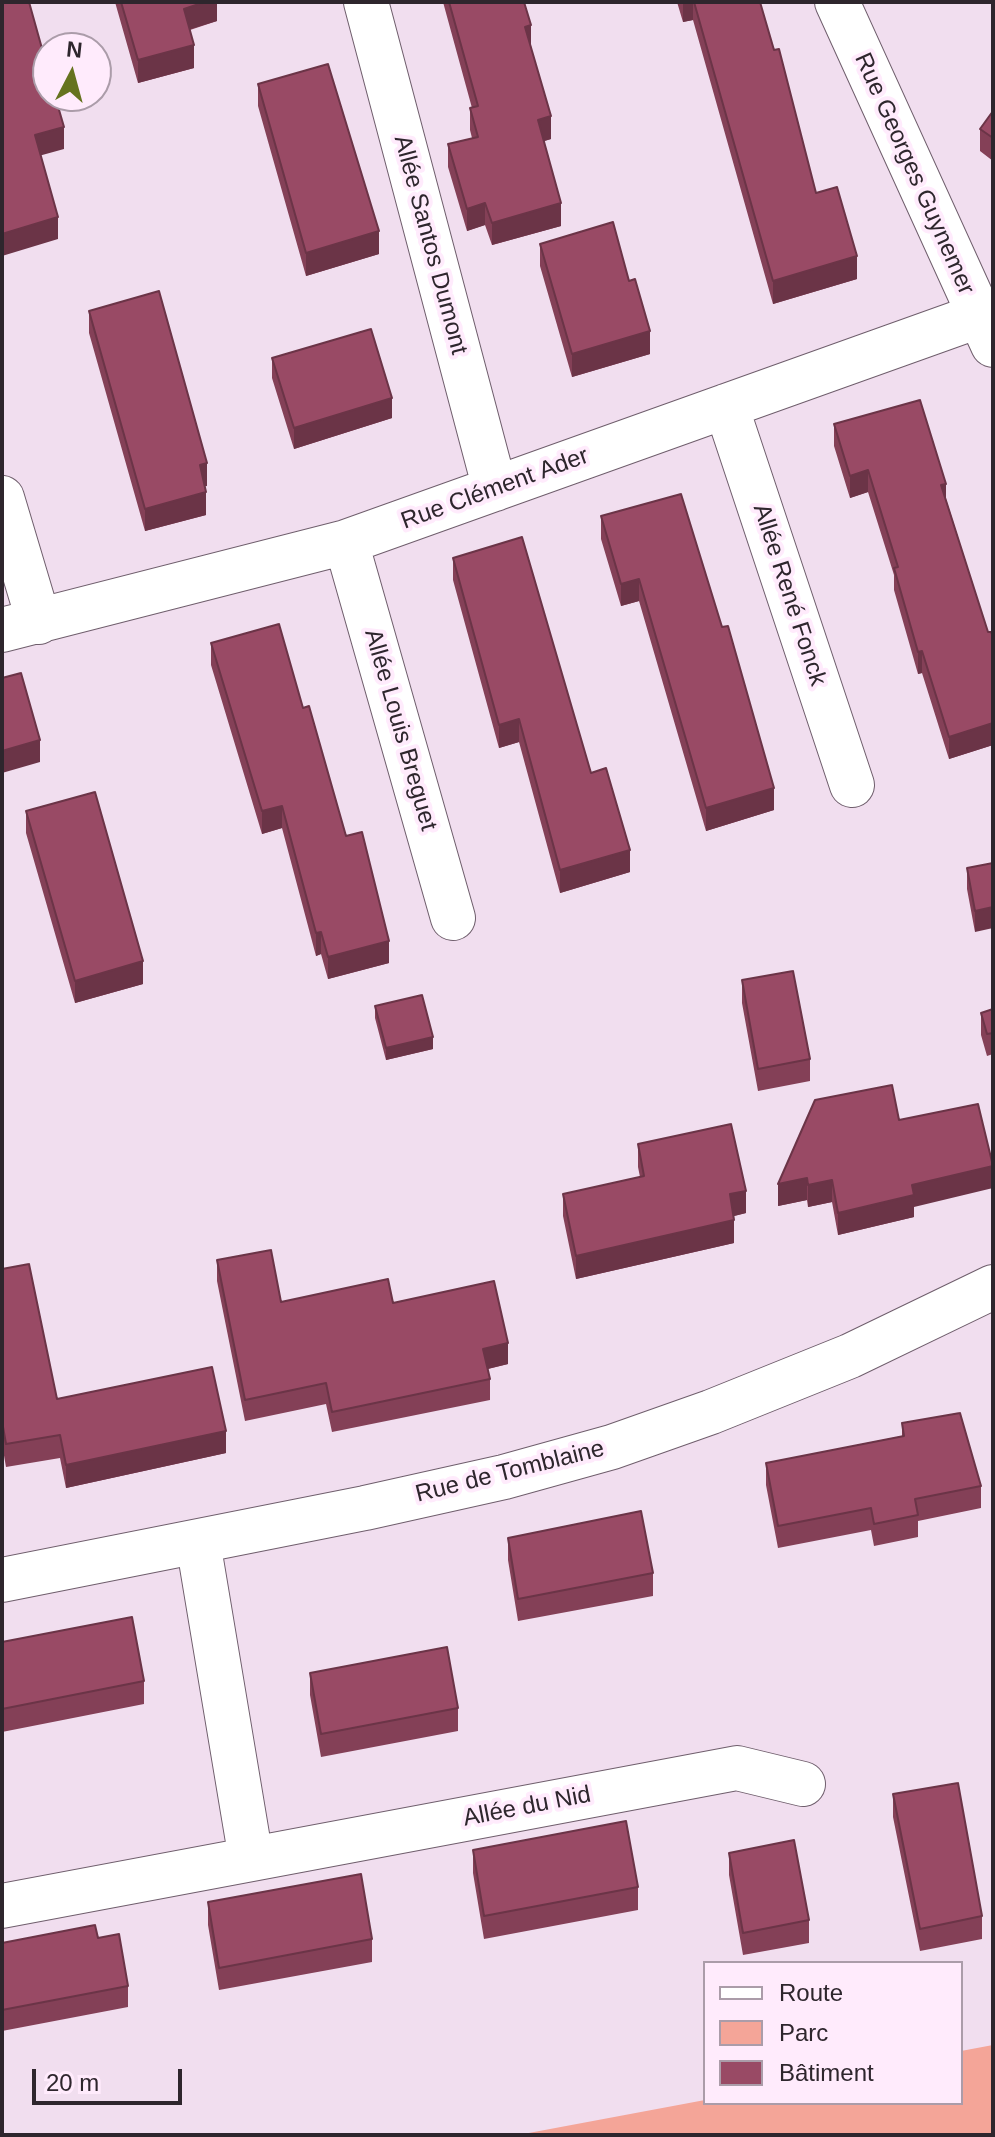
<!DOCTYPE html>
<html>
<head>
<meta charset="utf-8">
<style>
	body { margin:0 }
	#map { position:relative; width:995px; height:2137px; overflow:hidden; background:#f1deef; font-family:Arial,sans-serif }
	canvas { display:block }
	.frame { position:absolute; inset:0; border:4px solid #2e262d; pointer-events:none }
	.legend { position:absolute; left:703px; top:1961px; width:260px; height:144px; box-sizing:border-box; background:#ffebfc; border:2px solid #ab9ca9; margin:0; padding:10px 14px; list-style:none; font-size:24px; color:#2e262d }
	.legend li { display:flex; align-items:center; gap:16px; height:40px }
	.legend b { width:40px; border:2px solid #ab9ca9 }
	.north { position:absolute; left:32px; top:32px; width:80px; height:80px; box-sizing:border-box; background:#ffebfc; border:2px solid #ab9ca9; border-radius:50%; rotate:6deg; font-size:22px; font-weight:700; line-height:32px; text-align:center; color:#2e262d }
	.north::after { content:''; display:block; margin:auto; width:28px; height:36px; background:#66731f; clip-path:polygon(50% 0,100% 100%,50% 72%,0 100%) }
	.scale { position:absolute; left:32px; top:2069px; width:150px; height:36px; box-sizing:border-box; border:4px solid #2e262d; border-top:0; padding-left:10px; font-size:24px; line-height:28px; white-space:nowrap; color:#2e262d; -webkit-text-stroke:6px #ffebfc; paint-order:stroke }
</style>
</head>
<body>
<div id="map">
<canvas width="995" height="2137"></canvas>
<div class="frame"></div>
<ul class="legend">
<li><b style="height:10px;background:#fff"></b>Route</li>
<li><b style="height:22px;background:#f4a598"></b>Parc</li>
<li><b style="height:22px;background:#994a65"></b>Bâtiment</li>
</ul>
<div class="north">N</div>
<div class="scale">20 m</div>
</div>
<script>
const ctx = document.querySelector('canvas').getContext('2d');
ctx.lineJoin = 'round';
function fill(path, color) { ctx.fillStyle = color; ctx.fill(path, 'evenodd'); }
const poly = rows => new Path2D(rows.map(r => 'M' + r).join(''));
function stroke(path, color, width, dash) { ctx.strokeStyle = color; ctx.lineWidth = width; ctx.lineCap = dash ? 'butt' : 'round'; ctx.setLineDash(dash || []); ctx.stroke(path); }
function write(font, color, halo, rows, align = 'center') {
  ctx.font = font + ' Arial,sans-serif'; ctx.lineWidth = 8; ctx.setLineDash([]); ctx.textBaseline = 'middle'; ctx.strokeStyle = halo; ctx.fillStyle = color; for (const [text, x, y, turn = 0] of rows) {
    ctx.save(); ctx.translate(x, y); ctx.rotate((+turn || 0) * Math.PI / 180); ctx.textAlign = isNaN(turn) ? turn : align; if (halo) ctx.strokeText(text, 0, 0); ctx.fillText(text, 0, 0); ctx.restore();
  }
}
const green = poly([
	[993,2045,993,2135,518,2135,705,2100,705,2103,961,2103,961,2051]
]);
const minor = poly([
	[366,2,495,489],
	[837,2,993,345],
	[726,406,852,785],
	[2,498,39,622],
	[346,542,453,918],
	[2,630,346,542,978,316],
	[198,1542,251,1859],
	[2,1906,737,1768,803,1784]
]);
const secondary = poly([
	[2,1580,365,1508,504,1477,612,1447,711,1412,850,1356,993,1287]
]);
const wall = poly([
	[115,2,217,2,217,21,190,30,194,68,138,83],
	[443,2,524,2,531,46,551,139,544,141,561,226,492,245,485,225,467,231,448,167,448,144,472,138,470,130,470,108,472,108],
	[677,2,760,2,816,193,857,279,773,304,693,20,683,22],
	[258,84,379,254,306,276,258,106],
	[993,111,993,161,980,151,980,129],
	[540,244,650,354,572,377,540,266],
	[89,311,207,486,204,486,206,515,145,531,89,333],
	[272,358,392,418,294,449,272,378],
	[834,424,946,499,988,632,993,637,993,745,949,759,922,673,918,674,894,590,894,575,868,492,850,498,834,446],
	[601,516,722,627,774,810,706,831,639,601,621,606,601,539],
	[453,558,591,773,630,872,560,893,519,742,499,748,453,580],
	[211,643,303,708,389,963,328,979,321,954,316,956,282,828,262,834,211,665],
	[26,811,143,984,75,1003,26,833],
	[993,863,975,932,967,889,967,868],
	[742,980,810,1059,810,1081,758,1091,742,1003],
	[375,1006,433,1049,386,1060,375,1018],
	[993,1009,993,1054,987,1056,981,1035,981,1013],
	[815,1100,914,1207,914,1217,838,1235,832,1202,808,1207,807,1200,778,1206],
	[638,1144,746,1213,734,1216,734,1243,576,1279,563,1216,563,1194,640,1177,638,1167],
	[217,1260,281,1302,393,1303,508,1364,488,1369,490,1379,490,1400,332,1432,326,1404,245,1421,217,1281],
	[2,1269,57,1399,226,1453,66,1488,60,1458,6,1467,2,1444],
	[902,1423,981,1486,981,1508,918,1521,918,1537,874,1546,871,1530,778,1548,766,1485,766,1463,902,1436],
	[508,1538,653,1573,653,1596,518,1621,508,1560],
	[2,1642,144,1681,144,1704,2,1732],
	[310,1673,458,1708,458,1731,321,1757,310,1695],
	[893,1794,982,1916,982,1939,920,1951,893,1817],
	[473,1850,638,1887,638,1910,484,1939,473,1873],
	[729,1853,809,1920,809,1943,743,1955,729,1875],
	[208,1902,372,1939,372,1962,219,1990,208,1925],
	[98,1938,128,1986,128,2007,2,2031,2,1943]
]);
const shadedWall = poly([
	[205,2,217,2,217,21,184,31,184,9],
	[683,2,693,2,693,20,683,22],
	[531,25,531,48,525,27],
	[194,45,194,68,138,83,138,60],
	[551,116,551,139,538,143,538,120],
	[64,127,64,149,35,157,35,135],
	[485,203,485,225,467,231,467,209],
	[561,203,561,226,492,245,492,223],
	[58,217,58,239,2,256,2,234],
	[379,231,379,254,306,276,306,253],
	[857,256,857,279,773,304,773,281],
	[650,331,650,354,572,377,572,354],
	[392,398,392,418,294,449,294,428],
	[207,463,207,486,200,487,200,465],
	[868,470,868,492,850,498,850,476],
	[946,484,946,506,941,485],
	[206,492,206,515,145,531,145,509],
	[639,579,639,601,621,606,621,584],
	[922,651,922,673,918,674,918,652],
	[519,719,519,742,499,748,499,725],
	[993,723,993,745,949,759,949,737],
	[40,740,40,762,2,773,2,751],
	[774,788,774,810,706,831,706,808],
	[282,806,282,828,262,834,262,811],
	[630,850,630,872,560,893,560,870],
	[993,907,993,928,975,932,975,911],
	[321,932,321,954,316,956,316,933],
	[389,941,389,963,328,979,328,957],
	[143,961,143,984,75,1003,75,981],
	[433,1037,433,1049,386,1060,386,1048],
	[993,1166,993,1188,914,1207,914,1217,838,1235,838,1213,912,1185],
	[807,1178,807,1200,778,1206,778,1184],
	[832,1180,832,1202,808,1207,808,1185],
	[746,1191,746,1213,730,1217,730,1194],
	[734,1220,734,1243,576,1279,576,1256],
	[508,1343,508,1364,483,1370,483,1349],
	[226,1431,226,1453,66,1488,66,1465]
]);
const building = poly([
	[2,2,29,2,48,70,48,96,55,96,64,127,35,135,58,217,2,234,2,2],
	[121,2,205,2,184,9,194,45,138,60,121,2],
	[449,2,524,2,531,25,525,27,551,116,538,120,561,203,492,223,485,203,467,209,448,144,478,137,470,108,478,106,449,2],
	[694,2,760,2,774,50,779,49,816,193,837,187,857,256,773,281,694,2],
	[328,64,379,231,306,253,258,84,328,64],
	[993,111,993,138,980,129,993,111],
	[613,222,629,281,635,279,650,331,572,354,540,244,613,222],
	[159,291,207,463,200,465,206,492,145,509,89,311,159,291],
	[371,329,392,398,294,428,272,358,371,329],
	[920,400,946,484,941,485,988,632,991,632,993,637,993,723,949,737,922,651,918,652,894,568,898,567,868,470,850,476,834,424,920,400],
	[681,494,722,627,728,626,774,788,706,808,639,579,621,584,601,516,681,494],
	[522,537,591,773,606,768,630,850,560,870,519,719,499,725,453,558,522,537],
	[279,624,303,708,309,706,346,836,362,832,389,941,328,957,321,932,316,933,282,806,262,811,211,643,279,624],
	[21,673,40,740,2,751,2,678,21,673],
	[95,792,143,961,75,981,26,811,95,792],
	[993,863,993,907,975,911,967,868,993,863],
	[793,971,810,1059,758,1069,742,980,793,971],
	[422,995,433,1037,386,1048,375,1006,422,995],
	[993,1009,993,1033,987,1034,981,1013,993,1009],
	[892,1085,899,1120,978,1104,993,1166,912,1185,914,1195,838,1213,832,1180,808,1185,807,1178,778,1184,815,1100,892,1085],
	[731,1124,746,1191,730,1194,734,1220,576,1256,563,1194,644,1176,638,1144,731,1124],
	[271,1250,281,1302,388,1279,393,1303,494,1281,508,1343,483,1349,490,1379,332,1412,326,1383,245,1400,217,1260,271,1250],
	[29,1264,57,1399,212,1367,226,1431,66,1465,60,1435,6,1444,2,1421,2,1269,29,1264],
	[960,1413,981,1486,915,1499,918,1515,874,1524,871,1508,778,1526,766,1463,904,1436,902,1423,960,1413],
	[641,1511,653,1573,518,1599,508,1538,641,1511],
	[132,1617,144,1681,2,1709,2,1642,132,1617],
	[447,1647,458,1708,321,1734,310,1673,447,1647],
	[958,1783,982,1916,920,1929,893,1794,958,1783],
	[626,1821,638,1887,484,1916,473,1850,626,1821],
	[794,1840,809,1920,743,1933,729,1853,794,1840],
	[361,1874,372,1939,219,1968,208,1902,361,1874],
	[95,1925,98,1938,119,1934,128,1986,2,2010,2,1943,95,1925]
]);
const streetNames = [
	["Rue Georges Guynemer",914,174,66],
	["Allée Santos Dumont",430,245,75],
	["Rue Clément Ader",495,489,-20],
	["Allée René Fonck",789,595,72],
	["Allée Louis Breguet",400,730,74],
	["Rue de Tomblaine",510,1472,-14],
	["Allée du Nid",527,1807,-11]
];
fill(green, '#f4a598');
stroke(minor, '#6f5e6c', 46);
stroke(secondary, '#6f5e6c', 46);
stroke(minor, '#fff', 44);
stroke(secondary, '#fff', 44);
fill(wall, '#844057');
fill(shadedWall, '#6b3447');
fill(building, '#994a65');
stroke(building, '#6b3447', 2);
write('24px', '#2e262d', '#ffebfc', streetNames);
</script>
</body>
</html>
